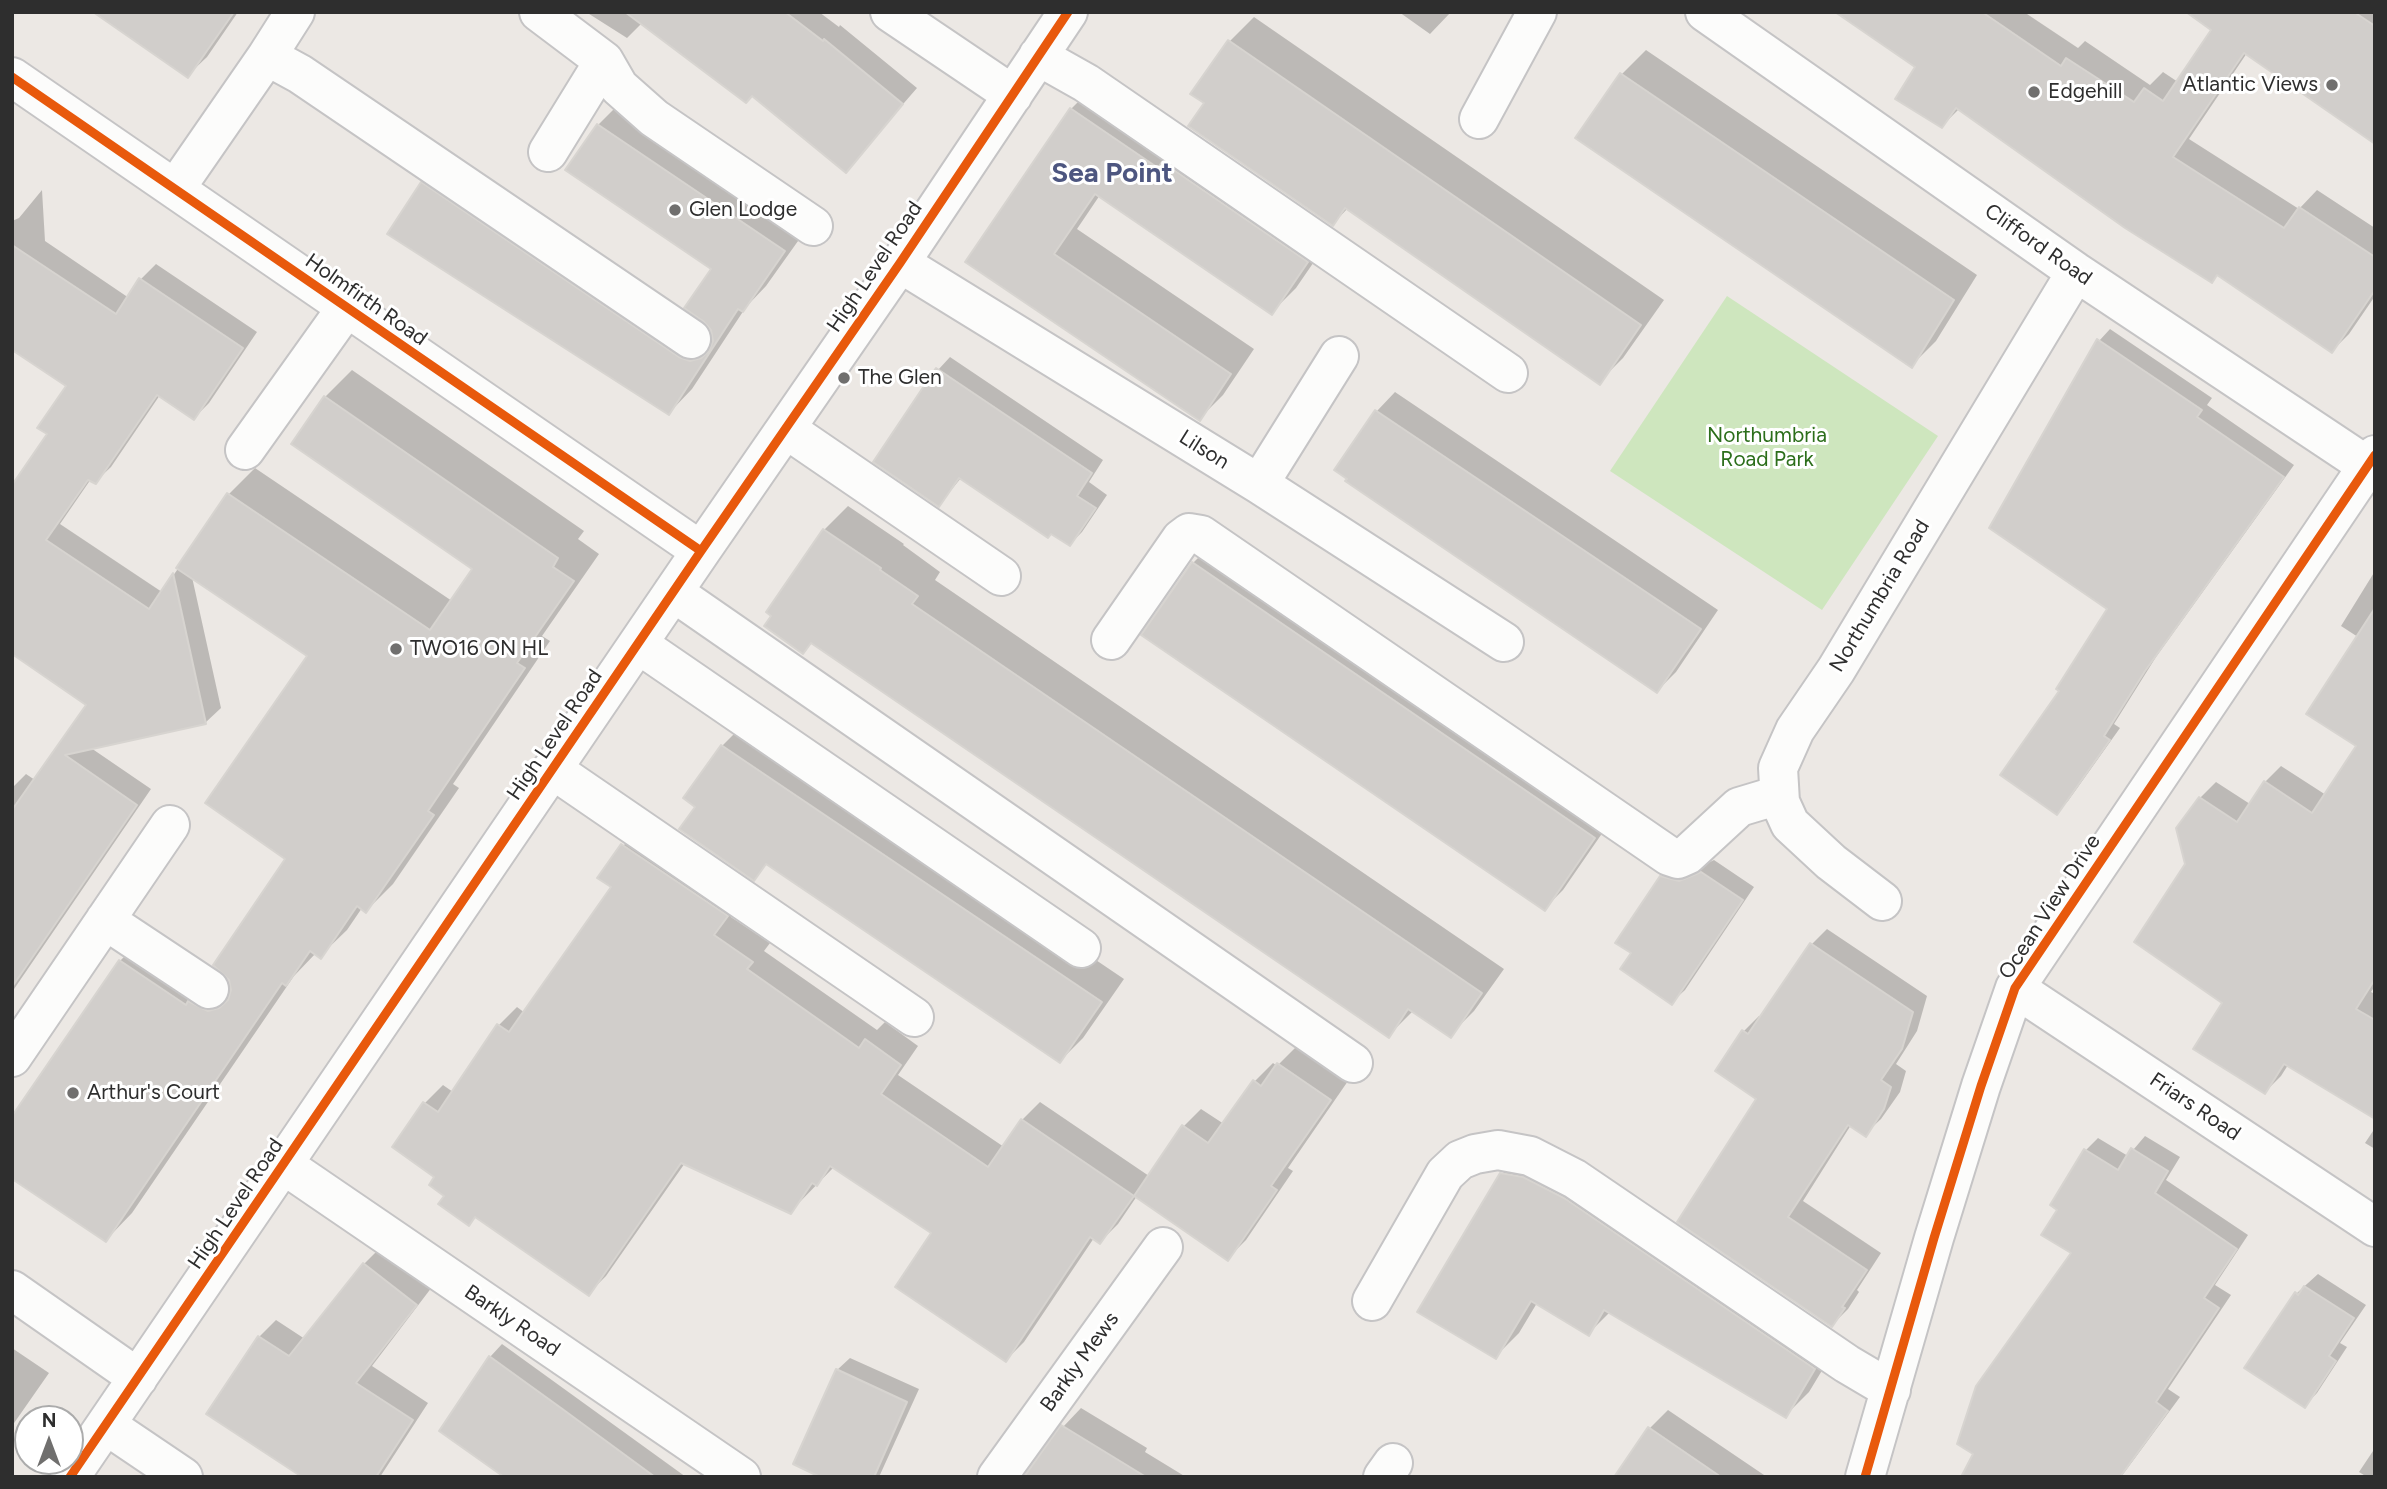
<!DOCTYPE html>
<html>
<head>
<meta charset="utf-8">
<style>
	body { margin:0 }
	#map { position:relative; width:2387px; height:1489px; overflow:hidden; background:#ece8e4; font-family:Figtree,sans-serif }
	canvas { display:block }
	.frame { position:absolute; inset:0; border:14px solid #2e2e2e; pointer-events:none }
	.north { position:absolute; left:14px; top:1405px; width:70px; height:70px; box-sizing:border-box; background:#fff; border:2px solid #ababab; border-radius:50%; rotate:0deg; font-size:19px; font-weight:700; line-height:28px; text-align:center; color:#2e2e2e }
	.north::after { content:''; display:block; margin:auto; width:24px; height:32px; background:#706f6e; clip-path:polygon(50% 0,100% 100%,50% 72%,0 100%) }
</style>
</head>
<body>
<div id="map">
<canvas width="2387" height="1489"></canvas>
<div class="frame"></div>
<div class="north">N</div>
</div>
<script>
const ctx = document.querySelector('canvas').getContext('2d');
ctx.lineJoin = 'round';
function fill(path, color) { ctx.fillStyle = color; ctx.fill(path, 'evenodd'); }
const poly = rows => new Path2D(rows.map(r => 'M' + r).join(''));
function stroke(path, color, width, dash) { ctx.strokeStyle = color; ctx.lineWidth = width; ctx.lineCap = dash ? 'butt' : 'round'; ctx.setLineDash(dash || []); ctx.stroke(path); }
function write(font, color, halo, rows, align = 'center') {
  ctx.font = font + ' Figtree,sans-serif'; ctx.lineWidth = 6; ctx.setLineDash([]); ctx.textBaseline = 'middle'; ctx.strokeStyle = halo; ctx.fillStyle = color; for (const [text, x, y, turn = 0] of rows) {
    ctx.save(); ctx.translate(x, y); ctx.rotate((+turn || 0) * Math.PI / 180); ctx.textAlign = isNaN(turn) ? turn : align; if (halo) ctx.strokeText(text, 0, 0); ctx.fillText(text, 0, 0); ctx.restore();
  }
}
const green = poly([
	[1727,296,1938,436,1822,610,1610,471]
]);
const shadow = poly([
	[96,12,238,12,207,57,188,75],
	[586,12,819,12,839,27,840,25,917,88,846,170,752,94,642,23,627,38],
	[1399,12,1451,12,1430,34],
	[1836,12,2024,12,2078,48,2085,41,2150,85,2163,72,2178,82,2213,29,2189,12,2375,12,2375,142,2247,53,2189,139,2299,209,2317,190,2375,228,2375,296,2349,334,2332,351,2218,274,2212,280,1960,108,1942,126,1918,67],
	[1254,17,1664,300,1623,358,1599,382,1348,208,1333,224,1206,103,1193,93,1230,41],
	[1646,50,1977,275,1936,341,1912,365,1577,138,1622,74],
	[1095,85,1331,237,1296,288,1272,312,1100,195,1077,229,1254,349,1223,395,1199,419,967,262,1071,109],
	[622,101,808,227,766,286,746,307,692,389,669,413,422,183,445,160,703,334,714,338,714,268,598,125],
	[42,190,45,241,129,298,141,279,156,264,257,332,209,403,194,418,160,395,111,467,95,482,91,479,60,524,162,592,229,494,255,468,452,601,474,568,294,444,325,397,352,370,584,531,578,539,599,554,542,636,550,641,453,784,459,788,393,884,366,911,362,908,347,930,320,956,316,953,294,976,132,1213,106,1240,120,961,146,934,216,976,236,985,288,859,309,656,192,577,221,708,205,723,91,748,151,789,12,992,12,788,26,774,35,780,89,705,12,652,49,434,69,386,12,348,12,221,19,218],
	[2110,329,2212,398,2207,405,2294,465,2156,657,2114,724,2120,728,2068,801,2057,812,2110,608,2099,341],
	[950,357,1103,460,1089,482,1107,495,1082,532,1070,544,961,478,939,505,938,370],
	[1395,392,1718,610,1676,672,1657,691,1336,469,1377,411],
	[848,506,904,544,903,545,940,572,935,580,1504,969,1474,1011,1450,1035,1414,1010,1389,1035,813,642,803,651,768,611,824,530],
	[1212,544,1612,819,1563,890,1544,909,1193,563],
	[2375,571,2375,986,2371,992,2375,994,2375,1117,2288,1065,2281,1076,2265,1092,2224,1002,2187,865,2200,798,2216,782,2250,804,2265,782,2281,766,2326,795,2358,746,2358,637,2341,626],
	[745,723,1124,979,1083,1038,1060,1061,768,863,753,878,697,806,686,798,722,746],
	[641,828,745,897,731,917,770,943,764,951,877,1030,885,1022,918,1046,898,1075,1004,1147,1022,1120,1040,1102,1149,1176,1183,1127,1201,1109,1224,1124,1255,1081,1273,1063,1277,1066,1296,1047,1348,1081,1288,1168,1293,1171,1246,1240,1228,1258,1137,1196,1118,1224,1100,1242,1094,1238,1024,1342,1006,1360,934,1232,834,1167,790,1212,685,1163,606,1276,588,1294,477,1216,469,1224,447,1196,437,1177,425,1103,443,1085,453,1092,499,1025,517,1007,525,1013,613,887,623,846],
	[1714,860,1754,887,1685,990,1672,1002,1633,953,1662,877,1674,864,1693,870],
	[1827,929,1927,996,1917,1031,1896,1064,1906,1071,1900,1092,1881,1119,1865,1134,1851,1125,1803,1201,1881,1253,1857,1290,1859,1292,1848,1309,1832,1325,1679,1222,1758,1098,1743,1032,1759,1016,1762,1017,1811,945],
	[2375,1128,2375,1149,2365,1143],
	[2145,1136,2180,1157,2166,1180,2248,1235,2215,1285,2231,1295,2168,1389,2180,1397,2121,1477,1963,1477,2074,1253,2059,1209,2086,1150,2098,1138,2128,1156],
	[1526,1149,1838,1344,1809,1392,1785,1416,1610,1312,1589,1333,1537,1303,1519,1333,1495,1357,1502,1174],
	[381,1247,432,1287,372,1366,428,1403,380,1477,305,1477,259,1337,276,1320,305,1339,364,1264],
	[2318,1274,2366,1305,2340,1343,2347,1347,2317,1393,2304,1406,2247,1367,2297,1293],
	[502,1344,686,1477,505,1477,490,1357],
	[12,1348,49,1373,12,1426],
	[850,1358,919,1389,879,1477,824,1477,837,1370],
	[1081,1408,1147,1448,1145,1452,1186,1477,1026,1477,1063,1427],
	[1668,1410,1767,1477,1634,1477,1649,1429],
	[2375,1448,2375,1477,2367,1477,2359,1472]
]);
const building = poly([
	[93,12,234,12,188,78,93,12],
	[625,12,785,12,823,41,824,39,903,104,846,173,752,96,746,103,625,12],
	[1835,12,1982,12,2061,66,2066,58,2134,102,2144,88,2163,101,2211,30,2186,12,2354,12,2375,26,2375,144,2244,53,2173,157,2284,228,2299,207,2375,257,2375,290,2332,353,2217,275,2212,283,2125,228,1956,108,1942,128,1895,99,1915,67,1835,12],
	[1228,40,1641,325,1600,385,1345,208,1333,226,1188,126,1204,103,1190,94,1228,40],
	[1620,73,1954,300,1912,368,1575,138,1620,73],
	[1070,108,1158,168,1162,162,1308,262,1272,315,1095,194,1054,254,1231,374,1200,421,965,262,1070,108],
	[597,124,785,251,743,312,738,309,669,415,387,234,421,182,679,357,690,361,701,358,709,351,713,341,711,330,703,321,684,308,711,269,565,170,597,124],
	[12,245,116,314,139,278,243,348,194,420,157,395,96,484,88,480,46,540,149,609,173,573,206,724,65,755,137,805,12,987,12,810,86,705,12,654,12,485,47,434,37,428,66,386,12,350,12,245],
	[2097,339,2202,410,2197,417,2284,477,2145,671,2104,736,2110,740,2057,815,2000,775,2059,691,2056,689,2107,609,1989,528,2097,339],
	[936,368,1092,473,1077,496,1096,508,1070,546,1051,534,1048,538,959,478,939,507,873,462,936,368],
	[324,396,558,558,553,567,574,581,517,663,525,668,428,811,434,815,366,913,357,906,321,959,310,951,286,986,282,983,106,1242,12,1179,12,1116,119,960,186,1005,188,1001,208,1011,219,1008,228,1000,231,990,229,980,213,965,285,859,205,803,307,656,176,568,227,493,430,630,472,569,291,444,324,396],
	[1375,410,1701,629,1657,693,1345,481,1347,479,1334,470,1375,410],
	[823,529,881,568,880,570,918,596,912,604,1482,993,1451,1038,1408,1009,1389,1038,811,643,803,654,764,626,771,616,766,612,823,529],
	[1192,562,1595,838,1545,911,1141,635,1192,562],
	[2375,608,2375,979,2356,1009,2375,1020,2375,1119,2284,1064,2265,1094,2193,1049,2222,1003,2134,942,2185,864,2176,828,2199,797,2237,822,2264,781,2312,813,2356,746,2306,714,2375,608],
	[721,745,1102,1002,1060,1063,766,864,754,881,679,829,695,807,683,798,721,745],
	[621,844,728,916,714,935,753,962,747,969,859,1048,865,1039,901,1065,881,1094,988,1167,1021,1119,1134,1196,1182,1125,1208,1143,1253,1080,1261,1086,1277,1063,1331,1100,1271,1186,1277,1190,1228,1261,1134,1196,1100,1244,1090,1237,1006,1362,895,1287,931,1233,830,1166,817,1186,812,1183,791,1214,681,1163,589,1296,475,1217,469,1226,438,1204,444,1196,429,1185,434,1177,392,1147,423,1102,438,1112,497,1024,509,1032,611,887,597,878,621,844],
	[1701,872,1743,900,1672,1005,1620,969,1631,953,1615,943,1660,876,1679,881,1701,872],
	[1810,943,1913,1012,1902,1049,1881,1080,1891,1087,1884,1109,1866,1137,1848,1125,1788,1217,1867,1270,1842,1307,1845,1308,1832,1327,1677,1222,1756,1099,1715,1071,1742,1030,1748,1034,1810,943],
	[2131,1148,2168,1171,2155,1193,2237,1249,2204,1298,2219,1308,2156,1402,2168,1411,2120,1477,1961,1477,1973,1454,1957,1444,1976,1386,2071,1253,2041,1235,2057,1210,2050,1205,2084,1149,2118,1170,2131,1148],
	[1500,1173,1523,1177,1564,1198,1815,1369,1786,1418,1604,1310,1589,1336,1531,1301,1496,1359,1417,1312,1500,1173],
	[363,1263,417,1305,356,1383,413,1420,376,1477,302,1477,206,1414,258,1336,289,1356,363,1263],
	[2304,1286,2354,1318,2329,1356,2336,1361,2305,1408,2244,1368,2295,1292,2298,1295,2304,1286],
	[489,1356,561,1408,655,1477,504,1477,439,1431,489,1356],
	[836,1369,907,1402,874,1477,820,1477,793,1464,836,1369],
	[1061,1425,1146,1477,1024,1477,1061,1425],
	[1648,1427,1721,1477,1614,1477,1648,1427]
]);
const minor = poly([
	[539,12,604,61,619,87,654,118,813,226],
	[890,12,1013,95],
	[1705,12,2076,272,2375,471],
	[267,56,295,12],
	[1038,56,1086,83,1508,373],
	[12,77,701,551],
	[1479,119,1537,12],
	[548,152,604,61],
	[175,189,267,56,300,74,691,339],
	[900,263,1259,484,1504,642],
	[786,429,1001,576],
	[245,450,347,307],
	[1259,484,1339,356],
	[673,592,1353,1063],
	[1111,640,1181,539,1189,533,1201,535,1669,856,1678,859,1687,855,1739,807,1779,795],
	[638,644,1081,948],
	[552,769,914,1017],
	[1882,901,1831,862,1790,824,1780,802,1778,768,1795,730,1836,670,2076,272],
	[105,920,209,989],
	[2015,988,2375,1227],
	[12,1057,170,825],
	[284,1165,741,1477],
	[12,1290,138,1378],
	[1372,1301,1445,1174,1460,1160,1475,1154,1498,1150,1530,1156,1575,1179,1847,1364,1891,1390],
	[106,1425,183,1477],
	[70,1477,701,551,900,263,1068,12],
	[997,1477,1163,1247],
	[1383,1477,1393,1463],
	[1865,1477,1934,1238,1981,1086,2015,988,2375,455]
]);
const cycleway = poly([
	[12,77,701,551],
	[70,1477,701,551,900,263,1068,12],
	[1865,1477,1934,1238,1981,1086,2015,988,2375,455]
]);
const markers = [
	[2332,85,7,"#706f6e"],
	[2034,92,7,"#706f6e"],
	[675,210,7,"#706f6e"],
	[844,378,7,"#706f6e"],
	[396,649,7,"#706f6e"],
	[73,1093,7,"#706f6e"]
];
const poiNames = [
	["Atlantic Views",2318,85,"right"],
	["Edgehill",2048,92],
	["Glen Lodge",689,210],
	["The Glen",858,378],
	["TWO16 ON HL",410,649],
	["Arthur's Court",87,1093]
];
const streetNames = [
	["Clifford Road",2038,245,35],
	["High Level Road",875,267,-56],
	["Holmfirth Road",366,300,35],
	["Lilson",1204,450,32],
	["Northumbria Road",1880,596,-59],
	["High Level Road",555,735,-56],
	["Ocean View Drive",2050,907,-57],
	["Friars Road",2195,1107,34],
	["High Level Road",236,1204,-56],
	["Barkly Road",512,1321,34],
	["Barkly Mews",1080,1362,-54]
];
const parkNames = [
	["Northumbria",1767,436],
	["Road Park",1767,460]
];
const districtNames = [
	["Sea Point",1112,174]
];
fill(green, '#cee6be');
fill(shadow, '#0003');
fill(building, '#d1cecb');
stroke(building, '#d7d4d0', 2);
stroke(minor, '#c5c4c5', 42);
stroke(minor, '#fcfcfb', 38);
stroke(cycleway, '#e8590c', 9);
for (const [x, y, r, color] of markers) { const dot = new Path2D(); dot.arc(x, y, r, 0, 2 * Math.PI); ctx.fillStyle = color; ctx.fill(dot); stroke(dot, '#fff', 2.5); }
write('21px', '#2e2e2e', '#fff', poiNames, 'left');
write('21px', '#2e2e2e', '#fff', streetNames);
write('21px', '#2c6e1b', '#fff', parkNames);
write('bold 28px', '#4d5680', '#fff', districtNames);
</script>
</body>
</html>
